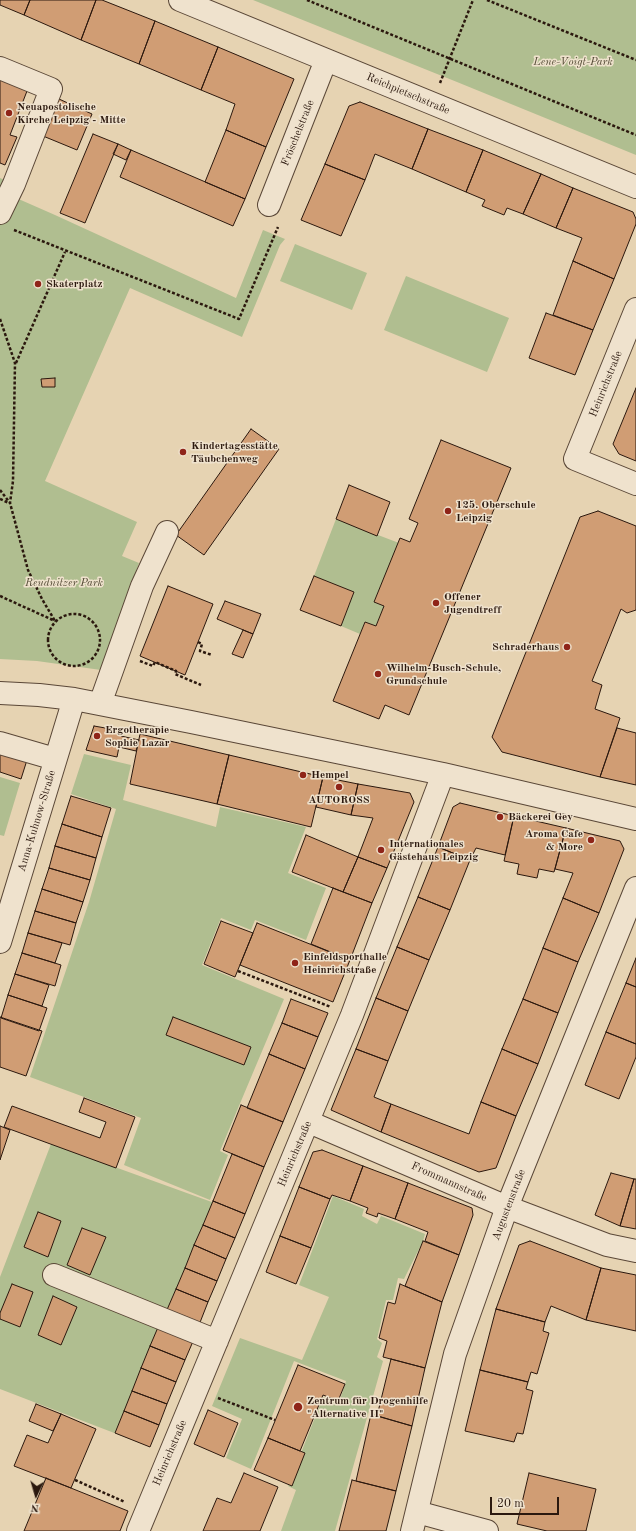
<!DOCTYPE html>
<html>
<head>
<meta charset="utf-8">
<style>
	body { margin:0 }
	#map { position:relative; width:636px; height:1531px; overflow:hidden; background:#e6d3b2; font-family:"Old Standard TT",serif }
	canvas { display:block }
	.north { position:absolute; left:16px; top:1475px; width:40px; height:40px; -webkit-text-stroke:3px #efe2cd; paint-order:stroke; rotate:185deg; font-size:11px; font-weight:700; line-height:16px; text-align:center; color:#2b180e }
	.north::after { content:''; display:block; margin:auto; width:14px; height:18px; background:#2b180e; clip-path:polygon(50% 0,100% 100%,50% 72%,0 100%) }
	.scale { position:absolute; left:490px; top:1497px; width:69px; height:18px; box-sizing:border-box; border:2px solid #2b180e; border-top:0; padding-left:5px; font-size:12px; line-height:14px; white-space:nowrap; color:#2b180e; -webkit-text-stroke:3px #efe2cd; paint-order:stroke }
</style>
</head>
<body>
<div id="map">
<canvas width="636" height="1531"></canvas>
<div class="north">N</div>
<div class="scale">20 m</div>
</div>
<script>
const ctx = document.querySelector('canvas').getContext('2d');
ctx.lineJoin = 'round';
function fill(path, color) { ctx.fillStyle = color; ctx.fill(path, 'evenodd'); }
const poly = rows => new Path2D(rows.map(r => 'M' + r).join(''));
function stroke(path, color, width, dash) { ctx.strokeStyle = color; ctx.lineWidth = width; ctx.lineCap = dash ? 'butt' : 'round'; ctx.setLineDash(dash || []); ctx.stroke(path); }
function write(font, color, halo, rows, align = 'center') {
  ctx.font = font + ' "Old Standard TT",serif'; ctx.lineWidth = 3; ctx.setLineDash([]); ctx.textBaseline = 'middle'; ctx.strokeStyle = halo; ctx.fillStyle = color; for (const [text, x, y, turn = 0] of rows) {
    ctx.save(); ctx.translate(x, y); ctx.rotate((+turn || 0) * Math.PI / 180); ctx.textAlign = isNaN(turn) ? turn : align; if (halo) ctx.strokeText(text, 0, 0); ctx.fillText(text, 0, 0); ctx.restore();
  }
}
const green = poly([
	[253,0,636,0,636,155,457,82],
	[0,178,18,186,14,197,55,215,236,298,263,230,285,239,280,245,242,337,130,288,45,481,137,522,122,556,139,563,101,670,37,661,0,659],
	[295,244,367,273,352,310,280,281],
	[406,276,509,318,487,372,384,330],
	[336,519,399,543,374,602,384,606,376,626,365,622,360,634,341,626,354,592,314,576],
	[84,754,131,765,123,800,216,827,220,807,306,827,288,873,326,888,306,940,255,920,251,930,221,918,202,965,284,999,220,1151,228,1155,210,1200,124,1165,141,1118,30,1077,89,902,116,809,71,794],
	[0,777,20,783,4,836,0,835],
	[51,1144,245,1214,148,1446,0,1389,0,1277],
	[333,1196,364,1209,362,1216,377,1224,381,1216,425,1234,423,1241,404,1279,398,1278,393,1300,386,1300,377,1339,382,1343,377,1357,383,1361,335,1531,281,1531,296,1490,288,1486,323,1397,339,1403,346,1381,294,1361,251,1469,226,1458,242,1419,212,1406,240,1338,302,1360,329,1297,299,1285]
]);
const building = poly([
	[0,0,30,0,24,15,0,5,0,0],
	[30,0,96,0,81,40,24,15,30,0],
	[96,0,102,0,155,21,139,64,81,40,96,0],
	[155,21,218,47,201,90,139,64,155,21],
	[218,47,294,79,266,147,226,130,235,104,201,90,218,47],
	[0,79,27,91,10,135,17,137,5,165,0,163,0,79],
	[59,99,92,114,77,150,43,136,59,99],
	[360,102,428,129,412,169,375,154,365,180,325,164,349,106,360,102],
	[428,129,483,150,466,192,412,169,428,129],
	[226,130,266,147,245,199,205,182,226,130],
	[93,134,118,144,85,223,60,213,93,134],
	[118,144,131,150,126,160,113,154,118,144],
	[131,150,245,199,233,226,120,177,131,150],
	[483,150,541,174,523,214,507,208,504,215,482,206,485,200,466,192,483,150],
	[325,164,365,180,341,236,301,220,325,164],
	[541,174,573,188,556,228,523,214,541,174],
	[573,188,633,212,636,219,636,224,614,279,573,261,582,238,556,228,573,188],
	[573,261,614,279,593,330,553,315,573,261],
	[546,313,593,330,575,375,529,358,546,313],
	[55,378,55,387,42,387,41,379,55,378],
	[636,388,636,461,619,454,613,444,636,388],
	[251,429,279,449,204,555,176,535,251,429],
	[441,440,511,468,409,715,385,705,379,719,333,701,365,622,376,626,384,606,374,602,400,538,410,542,418,523,409,519,441,440],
	[349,485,390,502,377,536,336,519,349,485],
	[598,511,636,526,636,610,627,613,621,609,592,681,602,685,595,709,620,718,600,777,502,752,492,737,580,517,598,511],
	[314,576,354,592,341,626,300,610,314,576],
	[168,586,213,604,185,675,140,656,168,586],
	[225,601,261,614,253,634,217,619,225,601],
	[243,630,253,634,243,658,232,654,243,630],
	[94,726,122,731,121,736,139,740,136,751,119,747,117,757,86,750,94,726],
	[617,728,636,733,636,785,600,777,617,728],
	[140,734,229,755,217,804,130,784,140,734],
	[0,752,27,760,21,779,0,772,0,752],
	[229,755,323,777,311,827,217,804,229,755],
	[323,777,358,784,351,815,316,807,323,777],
	[358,784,410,793,414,802,387,868,358,857,373,818,351,815,358,784],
	[71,796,111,808,102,837,62,824,71,796],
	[460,803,514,816,505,855,476,848,470,860,438,847,453,807,460,803],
	[514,816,566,828,554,872,539,869,537,878,517,874,519,864,504,861,514,816],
	[62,824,102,837,96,858,55,846,62,824],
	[566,828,620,841,624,849,599,913,563,898,573,873,555,869,566,828],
	[306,835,358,857,343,892,292,872,306,835],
	[55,846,96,858,90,880,49,868,55,846],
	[438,847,470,860,450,910,418,897,438,847],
	[358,857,387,868,372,903,343,892,358,857],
	[49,868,90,880,83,902,42,889,49,868],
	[333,888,372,903,350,960,311,944,333,888],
	[42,889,83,902,76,923,35,911,42,889],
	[418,897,450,910,429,960,397,947,418,897],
	[563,898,599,913,578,962,543,948,563,898],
	[35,911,76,923,70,945,28,933,35,911],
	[221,921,253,933,235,977,204,964,221,921],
	[257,923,350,960,333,1002,240,965,257,923],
	[28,933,62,943,55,963,22,953,28,933],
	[397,947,429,960,408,1011,376,998,397,947],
	[543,948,578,962,558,1013,523,999,543,948],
	[22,953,61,965,55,986,15,974,22,953],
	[636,958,636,987,626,983,636,958],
	[15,974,49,985,42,1006,8,995,15,974],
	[626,983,636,987,636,1044,606,1032,626,983],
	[8,995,47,1008,39,1031,1,1018,8,995],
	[376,998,408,1011,388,1061,356,1049,376,998],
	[291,999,328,1013,318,1037,282,1023,291,999],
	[523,999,558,1013,538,1064,502,1049,523,999],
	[0,1017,42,1031,26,1076,0,1067,0,1017],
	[173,1017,251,1047,244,1065,166,1035,173,1017],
	[282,1023,318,1037,305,1069,269,1054,282,1023],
	[606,1032,636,1044,636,1057,619,1099,585,1085,606,1032],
	[356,1049,388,1061,374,1097,391,1104,381,1132,331,1110,356,1049],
	[502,1049,538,1064,516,1116,481,1102,502,1049],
	[269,1054,305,1069,283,1122,247,1108,269,1054],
	[84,1098,135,1117,116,1168,4,1127,12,1106,100,1138,106,1122,79,1112,84,1098],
	[481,1102,516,1116,496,1168,479,1172,381,1132,391,1104,469,1134,481,1102],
	[241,1105,283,1122,264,1167,223,1150,241,1105],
	[0,1126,10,1130,0,1160,0,1126],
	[322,1150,363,1166,350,1201,332,1195,330,1199,299,1187,313,1152,322,1150],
	[232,1154,264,1167,245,1214,213,1201,232,1154],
	[363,1166,408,1183,395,1219,378,1213,377,1217,366,1213,368,1208,350,1201,363,1166],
	[611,1173,634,1179,620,1226,595,1215,611,1173],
	[634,1179,636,1179,636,1229,620,1226,634,1179],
	[408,1183,472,1208,473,1215,459,1255,425,1241,428,1232,395,1219,408,1183],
	[299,1187,330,1199,311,1248,280,1236,299,1187],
	[213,1201,245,1214,235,1238,203,1225,213,1201],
	[38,1212,61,1221,48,1257,24,1247,38,1212],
	[203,1225,235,1238,226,1259,194,1245,203,1225],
	[82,1228,106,1237,90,1275,67,1265,82,1228],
	[280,1236,311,1248,296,1284,266,1272,280,1236],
	[423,1241,459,1255,442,1302,405,1286,423,1241],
	[530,1241,601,1268,586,1320,551,1306,545,1322,496,1309,519,1245,530,1241],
	[194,1245,226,1259,217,1281,185,1268,194,1245],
	[185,1268,217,1281,208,1302,176,1289,185,1268],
	[601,1268,636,1275,636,1331,586,1320,601,1268],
	[12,1284,33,1292,20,1327,0,1319,0,1313,12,1284],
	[400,1284,442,1302,425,1368,383,1357,387,1341,379,1338,388,1302,395,1304,400,1284],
	[176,1289,208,1302,199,1325,166,1312,176,1289],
	[53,1296,77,1307,61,1345,38,1335,53,1296],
	[496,1309,545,1322,543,1331,549,1333,537,1374,531,1372,528,1382,480,1370,496,1309],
	[159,1325,194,1339,185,1360,150,1346,159,1325],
	[150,1346,185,1360,176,1382,141,1368,150,1346],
	[391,1359,425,1368,412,1426,377,1416,391,1359],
	[298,1365,345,1384,338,1401,323,1395,300,1451,268,1438,298,1365],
	[141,1368,176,1382,167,1404,132,1391,141,1368],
	[480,1370,528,1382,526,1389,533,1391,523,1434,517,1433,514,1442,465,1431,480,1370],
	[132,1391,167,1404,159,1425,124,1411,132,1391],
	[36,1404,61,1414,53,1431,29,1421,36,1404],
	[208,1410,238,1423,224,1457,194,1444,208,1410],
	[124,1411,159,1425,150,1447,115,1433,124,1411],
	[61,1414,96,1429,71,1488,14,1466,27,1435,48,1443,61,1414],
	[371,1414,412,1426,396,1491,356,1481,371,1414],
	[268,1438,305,1453,292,1486,254,1470,268,1438],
	[244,1473,278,1487,260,1531,203,1531,217,1498,231,1503,244,1473],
	[529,1473,596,1489,586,1531,547,1531,517,1524,529,1473],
	[46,1478,128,1511,120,1531,24,1531,46,1478],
	[352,1480,396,1491,386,1531,339,1531,352,1480]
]);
const path = poly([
	[307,0,636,135],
	[487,0,636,60],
	[440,83,473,0],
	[14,230,239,319,278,227],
	[0,319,15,363,13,481,10,503,28,570,42,599,55,621],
	[16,363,65,252],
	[0,490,10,503],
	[0,499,9,503],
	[0,596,55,621],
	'48 640a26 26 0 1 1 52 0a26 26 0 1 1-52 0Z',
	[198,642,202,644,200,651,212,655],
	[140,661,153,666,155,662,176,671,175,674,201,685],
	[238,971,331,1007],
	[218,1398,275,1420],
	[75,1480,125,1502]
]);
const minor = poly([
	[180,0,636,187],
	[0,68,51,89,14,184,0,213],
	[269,205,326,60],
	[636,309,575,459,636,484],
	[0,693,39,695,74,699,191,722,443,774,636,819],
	[100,704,142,586,167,532],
	[0,743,55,759],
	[0,942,74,699],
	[309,1122,507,1207,607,1245,636,1251],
	[54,1275,217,1341],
	[417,1512,487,1531],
	[138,1531,352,1015,443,774],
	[412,1531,455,1354,507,1207,636,888]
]);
const markers = [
	[9,113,4,"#8f2418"],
	[38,284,4,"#8f2418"],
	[183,452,4,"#8f2418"],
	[448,511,4,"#8f2418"],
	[436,603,4,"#8f2418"],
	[567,647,4,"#8f2418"],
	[378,674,4,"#8f2418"],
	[97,736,4,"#8f2418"],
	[303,775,4,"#8f2418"],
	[339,787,4,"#8f2418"],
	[500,817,4,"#8f2418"],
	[591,840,4,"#8f2418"],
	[381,850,4,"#8f2418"],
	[295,963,4,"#8f2418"],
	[298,1407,5,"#8f2418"]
];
const parkNames = [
	["Lene-Voigt-Park",573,62],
	["Reudnitzer Park",64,583]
];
const streetNames = [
	["Reichpietschstraße",408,94,23],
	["Fröschelstraße",298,133,-68],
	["Heinrichstraße",606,384,-68],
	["Anna-Kuhnow-Straße",37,821,-73],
	["Heinrichstraße",295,1154,-67],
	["Frommannstraße",449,1182,24],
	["Augustenstraße",509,1205,-69],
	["Heinrichstraße",170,1453,-67]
];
const poiNames = [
	["Neuapostolische",17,107],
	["Kirche Leipzig - Mitte",17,120],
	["Skaterplatz",46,284],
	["Kindertagesstätte",191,446],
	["Täubchenweg",191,459],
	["125. Oberschule",456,505],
	["Leipzig",456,518],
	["Offener",444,597],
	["Jugendtreff",444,610],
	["Schraderhaus",559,647,"right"],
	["Wilhelm-Busch-Schule,",386,668],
	["Grundschule",386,681],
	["Ergotherapie",105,730],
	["Sophie Lazar",105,743],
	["Hempel",311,775],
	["AUTOROSS",339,800,"center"],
	["Bäckerei Gey",508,817],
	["Aroma Cafe",583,834,"right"],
	["& More",583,847,"right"],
	["Internationales",389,844],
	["Gästehaus Leipzig",389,857],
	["Einfeldsporthalle",303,957],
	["Heinrichstraße",303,970],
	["Zentrum für Drogenhilfe",307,1401],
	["\"Alternative II\"",307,1414]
];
fill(green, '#b0be90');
fill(building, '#d09d74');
stroke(building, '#2b180e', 1);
stroke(minor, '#5a4737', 24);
stroke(path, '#2b180e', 2.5, [3, 2]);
stroke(minor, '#efe2cd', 22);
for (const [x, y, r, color] of markers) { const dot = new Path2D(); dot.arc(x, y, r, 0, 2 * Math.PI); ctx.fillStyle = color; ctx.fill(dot); stroke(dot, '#efe2cd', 1.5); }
write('italic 11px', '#534a35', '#efe2cd', parkNames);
write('11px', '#2b180e', '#efe2cd', streetNames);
write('bold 11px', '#2b180e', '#efe2cd', poiNames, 'left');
</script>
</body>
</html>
